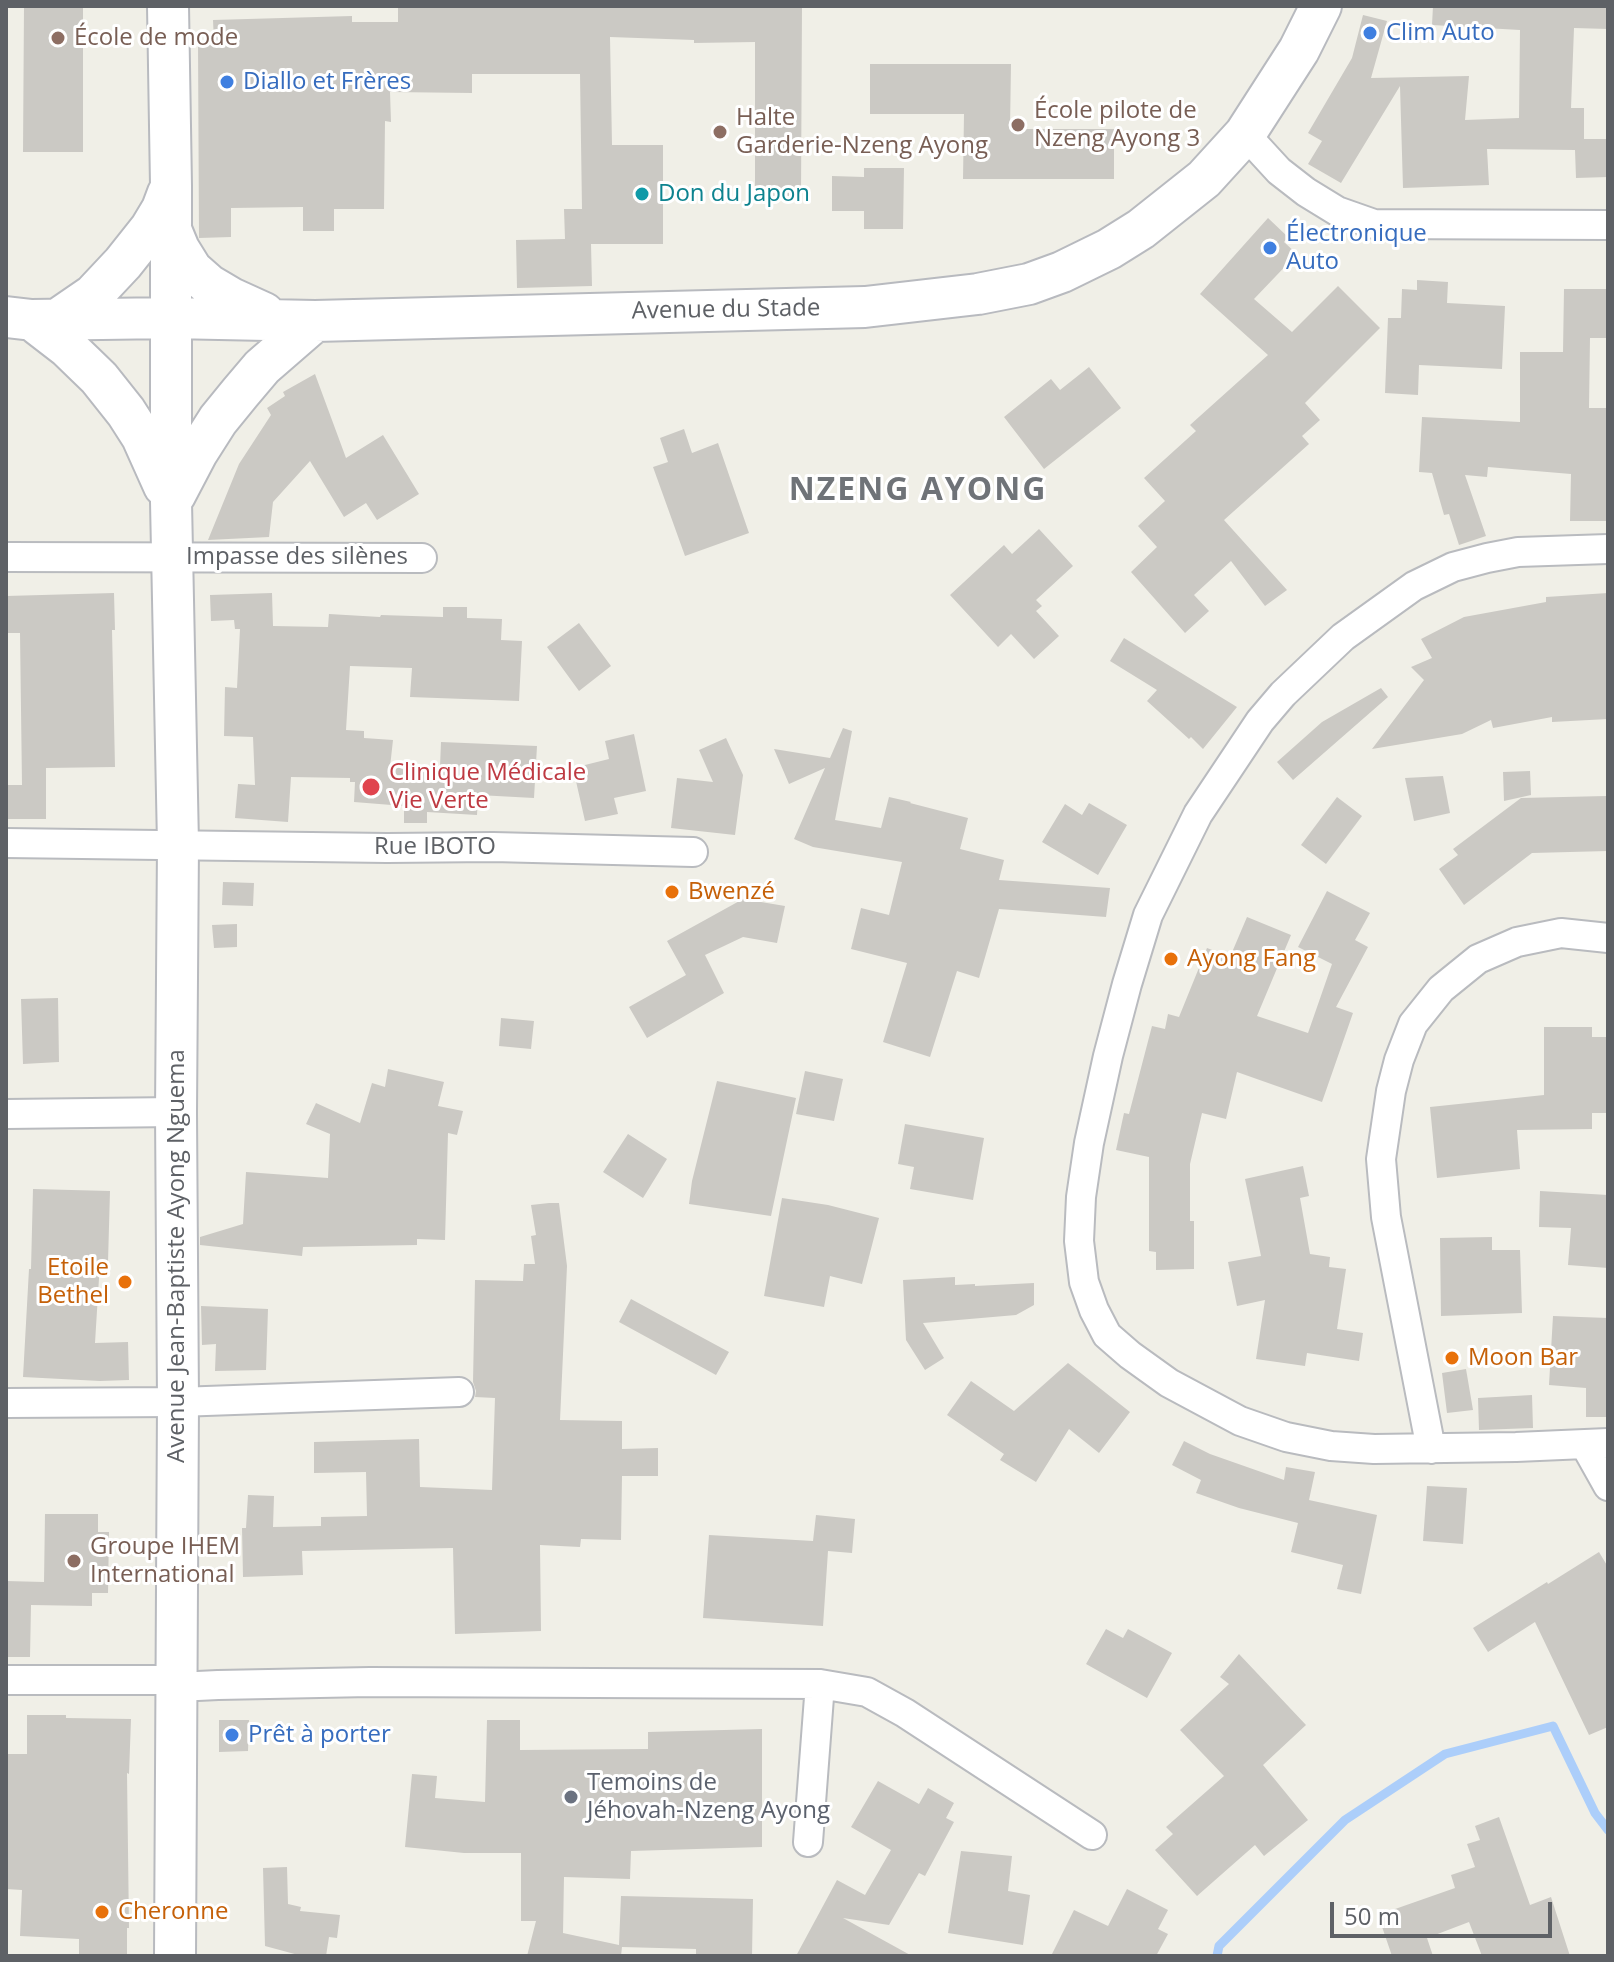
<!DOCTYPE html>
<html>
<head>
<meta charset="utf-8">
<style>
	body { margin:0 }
	#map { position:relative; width:1614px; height:1962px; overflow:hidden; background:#f0efe7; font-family:"Open Sans",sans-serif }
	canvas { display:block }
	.frame { position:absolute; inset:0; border:8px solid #5e6166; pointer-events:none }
	.scale { position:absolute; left:1330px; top:1902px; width:222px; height:36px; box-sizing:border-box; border:4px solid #5e6166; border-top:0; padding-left:10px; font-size:24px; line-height:28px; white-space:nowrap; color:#5e6166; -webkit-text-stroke:6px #fff; paint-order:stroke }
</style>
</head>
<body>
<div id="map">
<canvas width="1614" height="1962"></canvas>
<div class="frame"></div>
<div class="scale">50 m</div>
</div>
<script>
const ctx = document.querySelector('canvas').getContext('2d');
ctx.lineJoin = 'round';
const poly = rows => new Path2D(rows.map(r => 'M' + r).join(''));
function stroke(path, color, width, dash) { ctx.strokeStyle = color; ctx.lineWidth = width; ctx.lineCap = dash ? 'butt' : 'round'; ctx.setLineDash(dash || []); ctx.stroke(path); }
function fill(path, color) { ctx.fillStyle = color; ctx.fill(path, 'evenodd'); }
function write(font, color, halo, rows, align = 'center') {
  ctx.font = font + ' "Open Sans",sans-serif'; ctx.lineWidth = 6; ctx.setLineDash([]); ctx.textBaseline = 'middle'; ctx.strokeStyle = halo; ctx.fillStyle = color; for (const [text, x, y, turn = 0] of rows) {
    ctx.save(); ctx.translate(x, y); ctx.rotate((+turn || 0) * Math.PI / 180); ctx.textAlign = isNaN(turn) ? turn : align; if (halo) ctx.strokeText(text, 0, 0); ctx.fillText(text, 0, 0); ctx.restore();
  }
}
const stream = poly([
	[1217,1956,1219,1946,1345,1820,1445,1754,1553,1726,1595,1813,1608,1830]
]);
const building = poly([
	[24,6,83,6,83,152,23,152],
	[398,6,802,6,801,196,755,196,755,42,694,43,694,40,610,37,612,145,663,145,663,244,591,244,592,286,517,288,516,240,565,239,564,209,582,209,580,74,472,74,472,93,390,92,391,122,385,121,384,209,334,209,334,231,303,231,303,207,231,208,231,237,199,238,198,42,214,42,213,20,352,16,352,22,398,22],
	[1433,6,1608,6,1608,29,1574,28,1571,108,1584,108,1584,139,1608,139,1608,177,1576,178,1575,150,1487,149,1489,185,1403,188,1400,86,1341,183,1308,164,1322,141,1308,133,1352,58,1363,15,1387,21,1371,78,1469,76,1465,120,1519,118,1520,30,1432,25],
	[870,64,1011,64,1010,129,1114,129,1114,179,963,179,964,114,870,114],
	[864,168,904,168,903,229,864,229,864,211,832,211,832,176,864,177],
	[1268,218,1288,237,1284,242,1297,254,1254,299,1292,332,1338,286,1380,328,1305,403,1320,420,1302,436,1309,444,1224,520,1287,590,1265,606,1231,561,1194,595,1209,611,1185,633,1131,572,1157,547,1138,526,1165,501,1144,478,1196,431,1190,425,1268,355,1200,294],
	[1417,280,1448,282,1447,303,1505,306,1502,369,1419,365,1418,395,1385,393,1388,318,1401,318,1402,289,1417,290],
	[1564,289,1608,289,1608,338,1590,338,1589,408,1608,408,1608,521,1570,521,1571,474,1488,467,1487,477,1465,475,1486,536,1459,545,1449,514,1444,515,1432,473,1419,472,1422,417,1520,422,1520,352,1563,352],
	[1089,367,1121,408,1044,469,1004,417,1051,379,1060,390],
	[315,374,346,458,383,435,419,494,377,520,366,503,344,517,310,461,273,502,269,537,208,540,239,464,271,415,267,408,285,396,283,392],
	[684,429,692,453,718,443,749,533,685,556,653,467,668,462,660,438],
	[1039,529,1073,566,1036,600,1042,606,1036,611,1059,636,1034,659,1011,634,998,647,950,595,1004,545,1012,554],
	[114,593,115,630,112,630,115,767,46,768,46,819,6,819,6,785,22,785,20,633,6,633,6,596],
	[272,593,273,626,328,627,329,614,380,617,381,615,443,617,443,607,467,607,467,618,502,619,501,640,522,641,519,701,410,697,412,668,350,666,346,730,364,731,364,738,393,740,390,767,440,767,441,742,537,746,534,798,478,795,477,815,427,812,427,823,404,823,404,806,354,802,355,782,350,782,350,778,291,777,288,822,235,818,238,784,255,785,253,737,224,736,225,687,237,688,240,629,235,629,234,620,211,621,210,595],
	[1608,593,1608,719,1552,722,1552,717,1493,728,1491,720,1462,734,1372,749,1424,680,1411,667,1432,658,1421,639,1464,617,1546,602,1546,597],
	[579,623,611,666,579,691,547,647],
	[1124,638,1237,707,1203,749,1191,737,1189,739,1147,701,1157,690,1110,661],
	[1381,688,1388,697,1293,780,1277,762,1322,722],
	[843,728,852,731,835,820,881,828,889,797,911,802,910,803,968,818,960,849,1004,860,999,880,1110,888,1106,917,999,909,979,978,957,971,930,1057,883,1042,907,963,851,949,861,908,889,915,902,862,813,847,794,839,825,768,789,784,774,749,830,758],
	[634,734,646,791,614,798,618,814,585,821,573,768,609,759,605,741],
	[726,738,743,775,735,835,671,828,677,778,713,782,699,750],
	[1530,771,1531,795,1504,801,1503,772],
	[1443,776,1450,813,1414,821,1405,778],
	[1606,796,1608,851,1532,853,1464,905,1439,869,1458,855,1453,849,1521,798],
	[1337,797,1362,816,1326,864,1301,845],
	[1089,803,1127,825,1098,875,1042,842,1065,804,1082,815],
	[223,882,254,883,253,906,222,905],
	[1327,891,1370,913,1355,940,1368,947,1336,1007,1353,1013,1322,1102,1237,1072,1226,1119,1202,1113,1190,1164,1190,1221,1194,1221,1194,1269,1156,1270,1156,1252,1149,1251,1149,1157,1116,1150,1124,1113,1129,1114,1152,1026,1165,1029,1168,1014,1179,1017,1207,948,1230,957,1247,917,1291,935,1257,1016,1308,1033,1332,964,1298,947],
	[743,899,785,906,777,943,743,937,705,955,724,993,647,1038,629,1007,686,975,667,941],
	[237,924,237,947,214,948,212,925],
	[58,998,59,1062,23,1064,21,999],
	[501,1018,534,1021,531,1049,499,1046],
	[1544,1027,1592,1027,1592,1037,1608,1037,1608,1113,1592,1113,1592,1129,1517,1130,1520,1169,1437,1178,1430,1107,1544,1095],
	[388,1069,444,1082,438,1106,463,1111,457,1135,448,1133,445,1240,417,1239,417,1245,303,1247,302,1256,200,1245,200,1237,243,1224,246,1172,328,1178,330,1134,306,1124,316,1103,360,1123,372,1083,385,1087],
	[805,1071,843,1079,834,1121,796,1114],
	[717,1081,796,1098,771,1216,689,1204,692,1181],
	[905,1124,984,1138,973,1200,910,1189,914,1167,898,1164],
	[628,1134,667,1159,643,1198,603,1172],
	[1303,1166,1309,1196,1300,1198,1310,1254,1330,1257,1329,1267,1346,1269,1337,1329,1363,1333,1359,1361,1307,1353,1305,1366,1256,1359,1265,1300,1237,1306,1228,1262,1261,1256,1245,1179],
	[33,1189,110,1191,108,1262,100,1262,95,1343,128,1342,129,1380,100,1381,23,1377,29,1269,31,1269],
	[1540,1191,1608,1195,1608,1268,1568,1265,1571,1228,1539,1227],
	[782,1198,828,1205,879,1218,862,1284,830,1276,824,1307,764,1296],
	[549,1203,559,1203,567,1266,560,1420,622,1421,622,1449,658,1448,658,1476,622,1476,621,1540,581,1539,580,1547,540,1545,541,1631,455,1634,453,1548,302,1551,303,1575,243,1577,242,1528,246,1528,248,1495,274,1496,273,1527,321,1526,321,1517,367,1516,366,1472,314,1473,314,1442,419,1439,420,1487,492,1490,495,1398,475,1397,476,1391,473,1382,475,1280,523,1281,524,1264,535,1264,531,1236,536,1235,531,1205],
	[1492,1237,1492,1250,1520,1250,1522,1313,1441,1316,1440,1238],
	[955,1277,955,1285,975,1284,975,1286,1034,1283,1034,1305,1016,1315,923,1323,944,1358,925,1370,906,1340,903,1280],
	[631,1299,729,1352,716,1375,619,1322],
	[201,1306,268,1309,266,1370,215,1371,216,1344,202,1345],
	[1553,1316,1608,1318,1608,1417,1586,1417,1586,1388,1549,1385],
	[1068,1363,1130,1412,1099,1453,1069,1429,1036,1482,1000,1460,1004,1454,947,1415,971,1381,1014,1411],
	[1466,1369,1473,1410,1447,1413,1442,1373],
	[1532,1395,1533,1428,1479,1430,1478,1398],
	[1184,1441,1210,1454,1284,1480,1286,1467,1315,1472,1309,1500,1377,1515,1361,1594,1337,1589,1343,1565,1291,1552,1298,1523,1239,1508,1196,1493,1201,1480,1172,1465],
	[1427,1486,1467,1488,1463,1544,1423,1541],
	[45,1514,98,1514,98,1532,109,1532,108,1593,92,1593,92,1606,31,1605,30,1657,6,1657,6,1581,44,1582],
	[816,1515,855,1519,852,1553,828,1551,823,1626,703,1618,709,1535,813,1541],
	[1599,1552,1608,1567,1608,1727,1589,1735,1535,1622,1488,1652,1473,1628,1547,1582,1548,1584],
	[1106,1629,1123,1638,1128,1629,1172,1653,1147,1698,1086,1664],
	[1239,1654,1306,1725,1263,1765,1308,1820,1264,1856,1255,1845,1197,1896,1155,1850,1173,1834,1166,1827,1224,1776,1180,1730,1229,1684,1220,1677],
	[27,1715,66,1715,66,1718,131,1719,129,1774,127,1773,129,1928,127,1928,127,1956,79,1956,79,1939,20,1936,22,1890,6,1889,6,1754,27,1754],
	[219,1720,249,1720,248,1751,219,1752],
	[487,1720,520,1720,520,1750,648,1749,648,1732,762,1729,762,1847,631,1851,630,1879,564,1877,563,1933,619,1945,621,1896,753,1899,752,1956,696,1956,696,1949,622,1947,621,1956,527,1956,536,1921,521,1921,521,1853,464,1853,405,1847,412,1774,437,1776,435,1798,485,1802],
	[878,1781,919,1804,928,1788,954,1803,946,1818,954,1822,925,1876,919,1873,889,1925,843,1918,912,1956,796,1956,837,1880,865,1895,891,1850,851,1827],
	[1499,1817,1530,1905,1551,1897,1570,1956,1482,1956,1469,1922,1427,1938,1433,1956,1392,1956,1378,1915,1455,1888,1451,1875,1475,1867,1467,1844,1480,1840,1475,1826],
	[961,1851,1012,1856,1008,1891,1030,1895,1023,1945,948,1933],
	[287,1867,288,1904,301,1907,300,1911,340,1915,337,1938,329,1937,326,1956,302,1956,265,1946,263,1868],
	[1127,1889,1168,1910,1158,1929,1168,1934,1156,1956,1051,1956,1074,1910,1108,1926]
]);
const minor = poly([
	[1245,134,1279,171,1306,192,1337,211,1374,224,1608,225],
	[1608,549,1518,552,1487,558,1453,567,1414,586,1343,637,1283,694,1260,721,1198,814,1148,915,1127,984,1108,1056,1089,1143,1081,1197,1079,1241,1084,1282,1094,1310,1107,1335,1130,1355,1169,1383,1240,1421,1286,1437,1331,1446,1374,1449,1516,1447,1608,1443],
	[6,557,422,558],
	[6,843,387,848,493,847,693,852],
	[6,1114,176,1112],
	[6,1403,178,1402,459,1392],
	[1585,1445,1608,1486],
	[1431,1449,1386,1217,1381,1159,1391,1091,1399,1060,1413,1024,1441,989,1478,959,1517,942,1561,933,1608,938],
	[6,1680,177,1680],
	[177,1687,218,1685,370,1682,820,1684,867,1692,905,1713,1092,1835],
	[808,1842,820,1684]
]);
const secondary = poly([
	[168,6,171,186,171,502,178,844,176,1112,178,1402,175,1956],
	[172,232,179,249,192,270,209,285,231,298,264,313],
	[6,317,32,320,171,318,315,321,865,307,978,294,1029,284,1062,272,1109,249,1141,229,1204,179,1245,134,1299,50,1321,6],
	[58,319,93,295,123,263,150,229,162,209,168,193],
	[32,320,67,347,99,378,126,412,142,437,164,486],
	[175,495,197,453,218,420,240,393,262,367,315,321]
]);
const markers = [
	[1370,33,8,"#3f7fe0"],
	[58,38,8,"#8d6e63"],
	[227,82,8,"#3f7fe0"],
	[1018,125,8,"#8d6e63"],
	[720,132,8,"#8d6e63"],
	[642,194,8,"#0f9aa8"],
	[1270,248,8,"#3f7fe0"],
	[371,787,10,"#e0444e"],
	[672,892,8,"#e8710a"],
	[1171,959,8,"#e8710a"],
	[125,1282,8,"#e8710a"],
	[1452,1358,8,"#e8710a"],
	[74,1561,8,"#8d6e63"],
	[232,1735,8,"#3f7fe0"],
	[571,1797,8,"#6b7280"],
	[102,1912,8,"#e8710a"]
];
const shopNames = [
	["Clim Auto",1386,33],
	["Diallo et Frères",243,82],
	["Électronique",1286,234],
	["Auto",1286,262],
	["Prêt à porter",248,1735]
];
const educationNames = [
	["École de mode",74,38],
	["École pilote de",1034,111],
	["Nzeng Ayong 3",1034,139],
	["Halte",736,118],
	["Garderie-Nzeng Ayong",736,146],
	["Groupe IHEM",90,1547],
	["International",90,1575]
];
const cultureNames = [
	["Don du Japon",658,194]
];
const streetNames = [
	["Avenue du Stade",726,310,-1],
	["Impasse des silènes",297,557],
	["Rue IBOTO",435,847],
	["Avenue Jean-Baptiste Ayong Nguema",177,1256,-90]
];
const healthNames = [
	["Clinique Médicale",389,773],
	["Vie Verte",389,801]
];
const foodNames = [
	["Bwenzé",688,892],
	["Ayong Fang",1187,959],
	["Etoile",109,1268,"right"],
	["Bethel",109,1296,"right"],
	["Moon Bar",1468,1358],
	["Cheronne",118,1912]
];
const worshipNames = [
	["Temoins de",587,1783],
	["Jéhovah-Nzeng Ayong",587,1811]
];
const districtNames = [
	["NZENG AYONG",918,491]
];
stroke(stream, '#accefa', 9);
fill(building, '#cbc9c4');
stroke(minor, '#b9bbbf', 32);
stroke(secondary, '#b8babf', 44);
stroke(minor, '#fff', 28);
stroke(secondary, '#fff', 40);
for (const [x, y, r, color] of markers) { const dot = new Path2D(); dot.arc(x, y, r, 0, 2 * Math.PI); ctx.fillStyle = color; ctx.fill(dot); stroke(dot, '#fff', 3); }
write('24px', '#366cbe', '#fff', shopNames, 'left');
write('24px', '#785e54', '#fff', educationNames, 'left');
write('24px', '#0d838f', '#fff', cultureNames, 'left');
write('24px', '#5e6166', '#fff', streetNames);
write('24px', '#be3a42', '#fff', healthNames, 'left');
write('24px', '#c56008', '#fff', foodNames, 'left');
write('24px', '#5b616d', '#fff', worshipNames, 'left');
ctx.letterSpacing = '2px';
write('bold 32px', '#6f7378', '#fff', districtNames);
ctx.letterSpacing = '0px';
</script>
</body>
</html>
